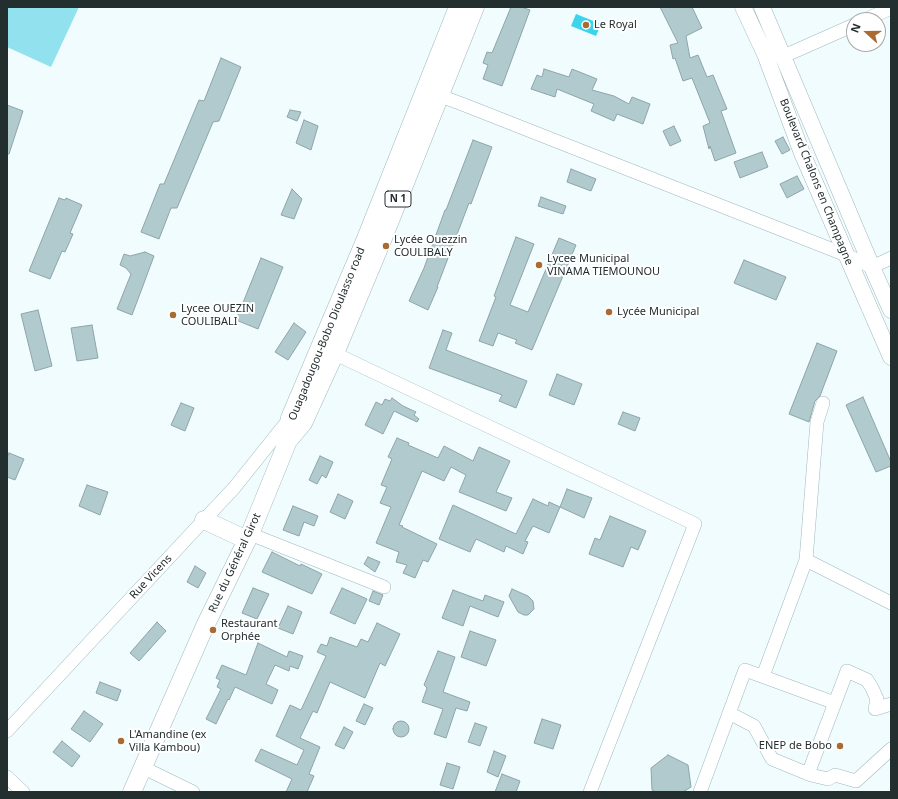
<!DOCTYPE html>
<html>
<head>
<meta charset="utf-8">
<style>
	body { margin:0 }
	#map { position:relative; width:898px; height:799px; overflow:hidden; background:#f1fcfe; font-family:"Noto Sans",sans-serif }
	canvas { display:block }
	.frame { position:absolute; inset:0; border:8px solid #232e2f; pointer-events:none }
	.north { position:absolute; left:846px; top:12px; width:40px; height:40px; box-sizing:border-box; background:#fff; border:1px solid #a7abac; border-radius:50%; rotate:291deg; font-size:11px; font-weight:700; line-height:16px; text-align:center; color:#232e2f }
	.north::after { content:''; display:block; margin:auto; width:14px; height:18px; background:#aa6b32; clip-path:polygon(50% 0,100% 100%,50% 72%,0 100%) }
</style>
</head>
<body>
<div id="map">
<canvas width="898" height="799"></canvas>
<div class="frame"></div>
<div class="north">N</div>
</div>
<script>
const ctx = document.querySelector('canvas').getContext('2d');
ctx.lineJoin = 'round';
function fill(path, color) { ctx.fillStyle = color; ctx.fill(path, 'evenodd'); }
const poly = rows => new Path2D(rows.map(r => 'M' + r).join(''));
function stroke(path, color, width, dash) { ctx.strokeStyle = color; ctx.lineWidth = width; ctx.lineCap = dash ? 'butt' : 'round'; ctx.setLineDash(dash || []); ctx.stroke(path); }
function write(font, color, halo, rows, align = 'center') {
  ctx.font = font + ' "Noto Sans",sans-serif'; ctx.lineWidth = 4; ctx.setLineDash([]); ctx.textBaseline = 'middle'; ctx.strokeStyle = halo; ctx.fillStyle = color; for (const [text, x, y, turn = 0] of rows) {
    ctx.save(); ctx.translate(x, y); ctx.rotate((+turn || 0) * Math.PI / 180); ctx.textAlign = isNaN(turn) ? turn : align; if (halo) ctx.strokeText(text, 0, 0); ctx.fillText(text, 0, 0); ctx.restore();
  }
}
const green = poly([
	[7,7,79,7,51,67,7,47]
]);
const water = poly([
	[576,14,601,24,596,36,571,26]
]);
const building = poly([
	[511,7,521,7,530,10,502,86,483,79,488,65,483,63,487,52,492,53,511,7],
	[660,7,692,7,702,28,686,36,690,58,698,55,707,77,713,75,727,109,721,111,736,153,715,161,710,146,709,149,703,126,710,123,692,78,683,81,675,58,673,59,670,45,678,43,660,7],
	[221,58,241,67,219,121,213,122,177,208,171,208,159,239,141,232,160,184,164,184,199,100,204,101,221,58],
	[544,69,569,77,572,69,597,79,592,90,614,96,629,104,632,97,650,104,643,124,617,114,614,121,591,111,594,104,557,89,555,97,531,89,537,75,542,77,544,69],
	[7,105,23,111,9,154,7,154,7,105],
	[290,110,301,112,297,121,287,117,290,110],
	[304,120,318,126,311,150,296,143,304,120],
	[674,126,681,141,670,146,663,131,674,126],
	[783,137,790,150,782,154,775,141,783,137],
	[473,140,492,147,471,204,469,203,437,287,438,287,428,310,409,301,424,268,445,210,446,210,473,140],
	[762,152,768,167,740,178,734,162,762,152],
	[571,169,596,179,591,191,567,182,571,169],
	[797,176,804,189,787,198,780,184,797,176],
	[292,189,302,199,294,219,281,215,292,189],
	[541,197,566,206,563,214,538,206,541,197],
	[59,198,65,200,66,198,82,205,70,233,73,234,65,252,62,251,50,279,29,271,59,198],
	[516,237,534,244,510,305,528,312,559,238,576,245,532,350,515,343,517,340,498,333,493,346,479,341,496,297,494,296,516,237],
	[145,252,154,256,144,283,132,315,117,309,131,274,126,268,120,265,124,254,130,256,145,252],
	[261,258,283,267,258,329,236,320,261,258],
	[744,260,786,277,776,300,734,283,744,260],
	[38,310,52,366,35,371,21,314,38,310],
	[294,323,306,332,288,360,275,352,294,323],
	[92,325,98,358,77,361,71,328,92,325],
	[443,330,452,333,446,350,527,381,516,408,499,401,502,395,429,368,443,330],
	[817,343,837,351,820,396,815,401,809,422,789,414,817,343],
	[557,374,582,384,574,405,549,395,557,374],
	[863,397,891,462,891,466,876,472,846,405,863,397],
	[392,398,403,406,416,412,414,415,419,419,417,422,394,411,383,434,365,425,376,402,382,405,385,399,390,401,392,398],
	[181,403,194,408,185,431,171,425,181,403],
	[623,412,640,418,635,431,618,424,623,412],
	[397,438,409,443,408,445,438,458,444,446,473,461,479,447,510,461,496,492,512,498,506,511,459,492,466,475,451,467,444,481,422,471,399,525,403,526,402,527,437,544,428,562,423,560,415,578,403,573,407,565,396,562,399,552,376,543,391,507,380,503,387,487,381,485,392,459,388,457,397,438],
	[9,453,24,459,15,480,7,477,7,458,9,453],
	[320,456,333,462,326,478,322,475,317,484,309,480,320,456],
	[87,485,108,492,100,515,79,506,87,485],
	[567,489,592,498,584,518,560,507,567,489],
	[338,494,353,501,345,519,330,512,338,494],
	[533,499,548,506,549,502,560,507,549,533,533,526,525,541,528,542,523,554,506,546,504,552,476,539,470,552,439,539,453,505,516,534,533,499],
	[293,506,318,516,314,526,304,522,299,536,283,530,293,506],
	[610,516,646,531,638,550,631,547,623,567,589,554,595,538,600,540,610,516],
	[272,552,300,566,301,564,322,574,312,594,262,572,272,552],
	[368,557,380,562,375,572,364,564,368,557],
	[195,566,206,573,198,588,187,582,195,566],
	[253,588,269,594,257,619,242,613,253,588],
	[342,588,367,599,355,624,330,613,342,588],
	[512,589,528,596,533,601,534,609,528,615,524,615,518,612,509,596,512,589],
	[453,590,483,601,485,595,504,602,498,617,470,606,463,626,442,618,453,590],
	[373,591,383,595,379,605,369,601,373,591],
	[288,606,302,612,293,634,278,628,288,606],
	[157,622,166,631,139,661,130,653,157,622],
	[377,623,400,634,385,666,380,663,365,698,330,682,317,713,313,711,300,738,320,747,309,774,314,776,307,792,286,792,292,779,255,761,261,749,297,765,304,750,276,736,290,705,301,710,326,656,317,652,321,644,327,646,330,637,357,647,361,639,368,642,377,623],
	[470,631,496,640,486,666,461,657,470,631],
	[258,643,287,657,289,651,303,656,298,669,290,666,289,671,275,665,266,684,278,690,272,704,235,687,229,700,228,699,216,724,206,719,221,689,217,687,220,680,216,678,222,665,246,675,258,643],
	[438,651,455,657,443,692,470,702,467,711,456,708,446,738,434,734,443,709,422,702,427,688,424,685,438,651],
	[100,682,121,690,117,701,96,693,100,682],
	[364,704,373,708,365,725,356,721,364,704],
	[84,711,103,724,90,742,71,729,84,711],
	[542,719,561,725,553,749,534,743,542,719],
	'393 729a8 8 0 1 1 16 0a8 8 0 1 1-16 0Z',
	[475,723,487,727,480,746,468,742,475,723],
	[344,727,353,732,344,749,335,745,344,727],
	[62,741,80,756,72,767,53,752,62,741],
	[494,751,506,756,498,777,487,772,494,751],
	[668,755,688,765,691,787,683,792,656,792,652,790,651,768,668,755],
	[447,763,460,767,453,789,440,785,447,763],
	[502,774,520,781,516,792,495,792,502,774]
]);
const minor = poly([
	[865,20,891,8],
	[775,55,784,56,854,25],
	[432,93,462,104,846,255,872,267,891,258],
	[327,350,695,524,590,792],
	[250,534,384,587],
	[806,560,891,603],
	[763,676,806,560,817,422,823,403],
	[729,713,754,726,772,759,811,775,828,779,835,775,856,781,891,749],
	[7,731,204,520,234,488,290,418],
	[142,767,193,792],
	[808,774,847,671,867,680,872,688,877,699,875,709,891,704],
	[7,777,23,792],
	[700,792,745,670,835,703]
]);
const major = poly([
	[743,7,765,54,802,153,891,357],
	[762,7,872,267,891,310]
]);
const highway = poly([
	[287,442,303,423,335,353,381,243,475,7],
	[204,520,247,540],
	[132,792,205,626,250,534,287,443,290,418,365,241,458,7]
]);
const markers = [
	[586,25,4,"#aa6b32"],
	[386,246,4,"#aa6b32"],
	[539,265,4,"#aa6b32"],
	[609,312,4,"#aa6b32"],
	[173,315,4,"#aa6b32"],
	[213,630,4,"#aa6b32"],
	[121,741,4,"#aa6b32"],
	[840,746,4,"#aa6b32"]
];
const shields = [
	[398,199,26]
];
const shieldNames = [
	["N 1",398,199]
];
const poiNames = [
	["Le Royal",594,25],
	["Lycée Ouezzin",394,240],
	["COULIBALY",394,253],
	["Lycee Municipal",547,259],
	["VINAMA TIEMOUNOU",547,272],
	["Lycee OUEZIN",181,309],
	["COULIBALI",181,322],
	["Lycée Municipal",617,312],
	["Restaurant",221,624],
	["Orphée",221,637],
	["L'Amandine (ex",129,735],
	["Villa Kambou)",129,748],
	["ENEP de Bobo",832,746,"right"]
];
const streetNames = [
	["Boulevard Chalons en Champagne",816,182,68],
	["Ouagadougou-Bobo Dioulasso road",327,334,-68],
	["Rue du Général Girot",235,563,-65],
	["Rue Vicens",151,577,-47]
];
fill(green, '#92e1ef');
fill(water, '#3bd4eb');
fill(building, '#b0cace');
stroke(building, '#8ca5aa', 1);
stroke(minor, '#9fb9be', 14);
stroke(major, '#9fb9be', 17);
stroke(highway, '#9fb9be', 19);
stroke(minor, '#fff', 13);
stroke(major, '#fff', 16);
stroke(highway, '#fff', 18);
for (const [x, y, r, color] of markers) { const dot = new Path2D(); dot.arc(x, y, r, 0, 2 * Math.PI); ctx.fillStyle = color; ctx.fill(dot); stroke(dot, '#fff', 1.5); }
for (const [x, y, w] of shields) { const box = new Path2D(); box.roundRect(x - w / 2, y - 8, w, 16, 3); ctx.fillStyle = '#fff'; ctx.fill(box); stroke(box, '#232e2f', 1); }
write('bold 10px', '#232e2f', null, shieldNames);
write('11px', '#232e2f', '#fff', poiNames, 'left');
write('11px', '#232e2f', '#fff', streetNames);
</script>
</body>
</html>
